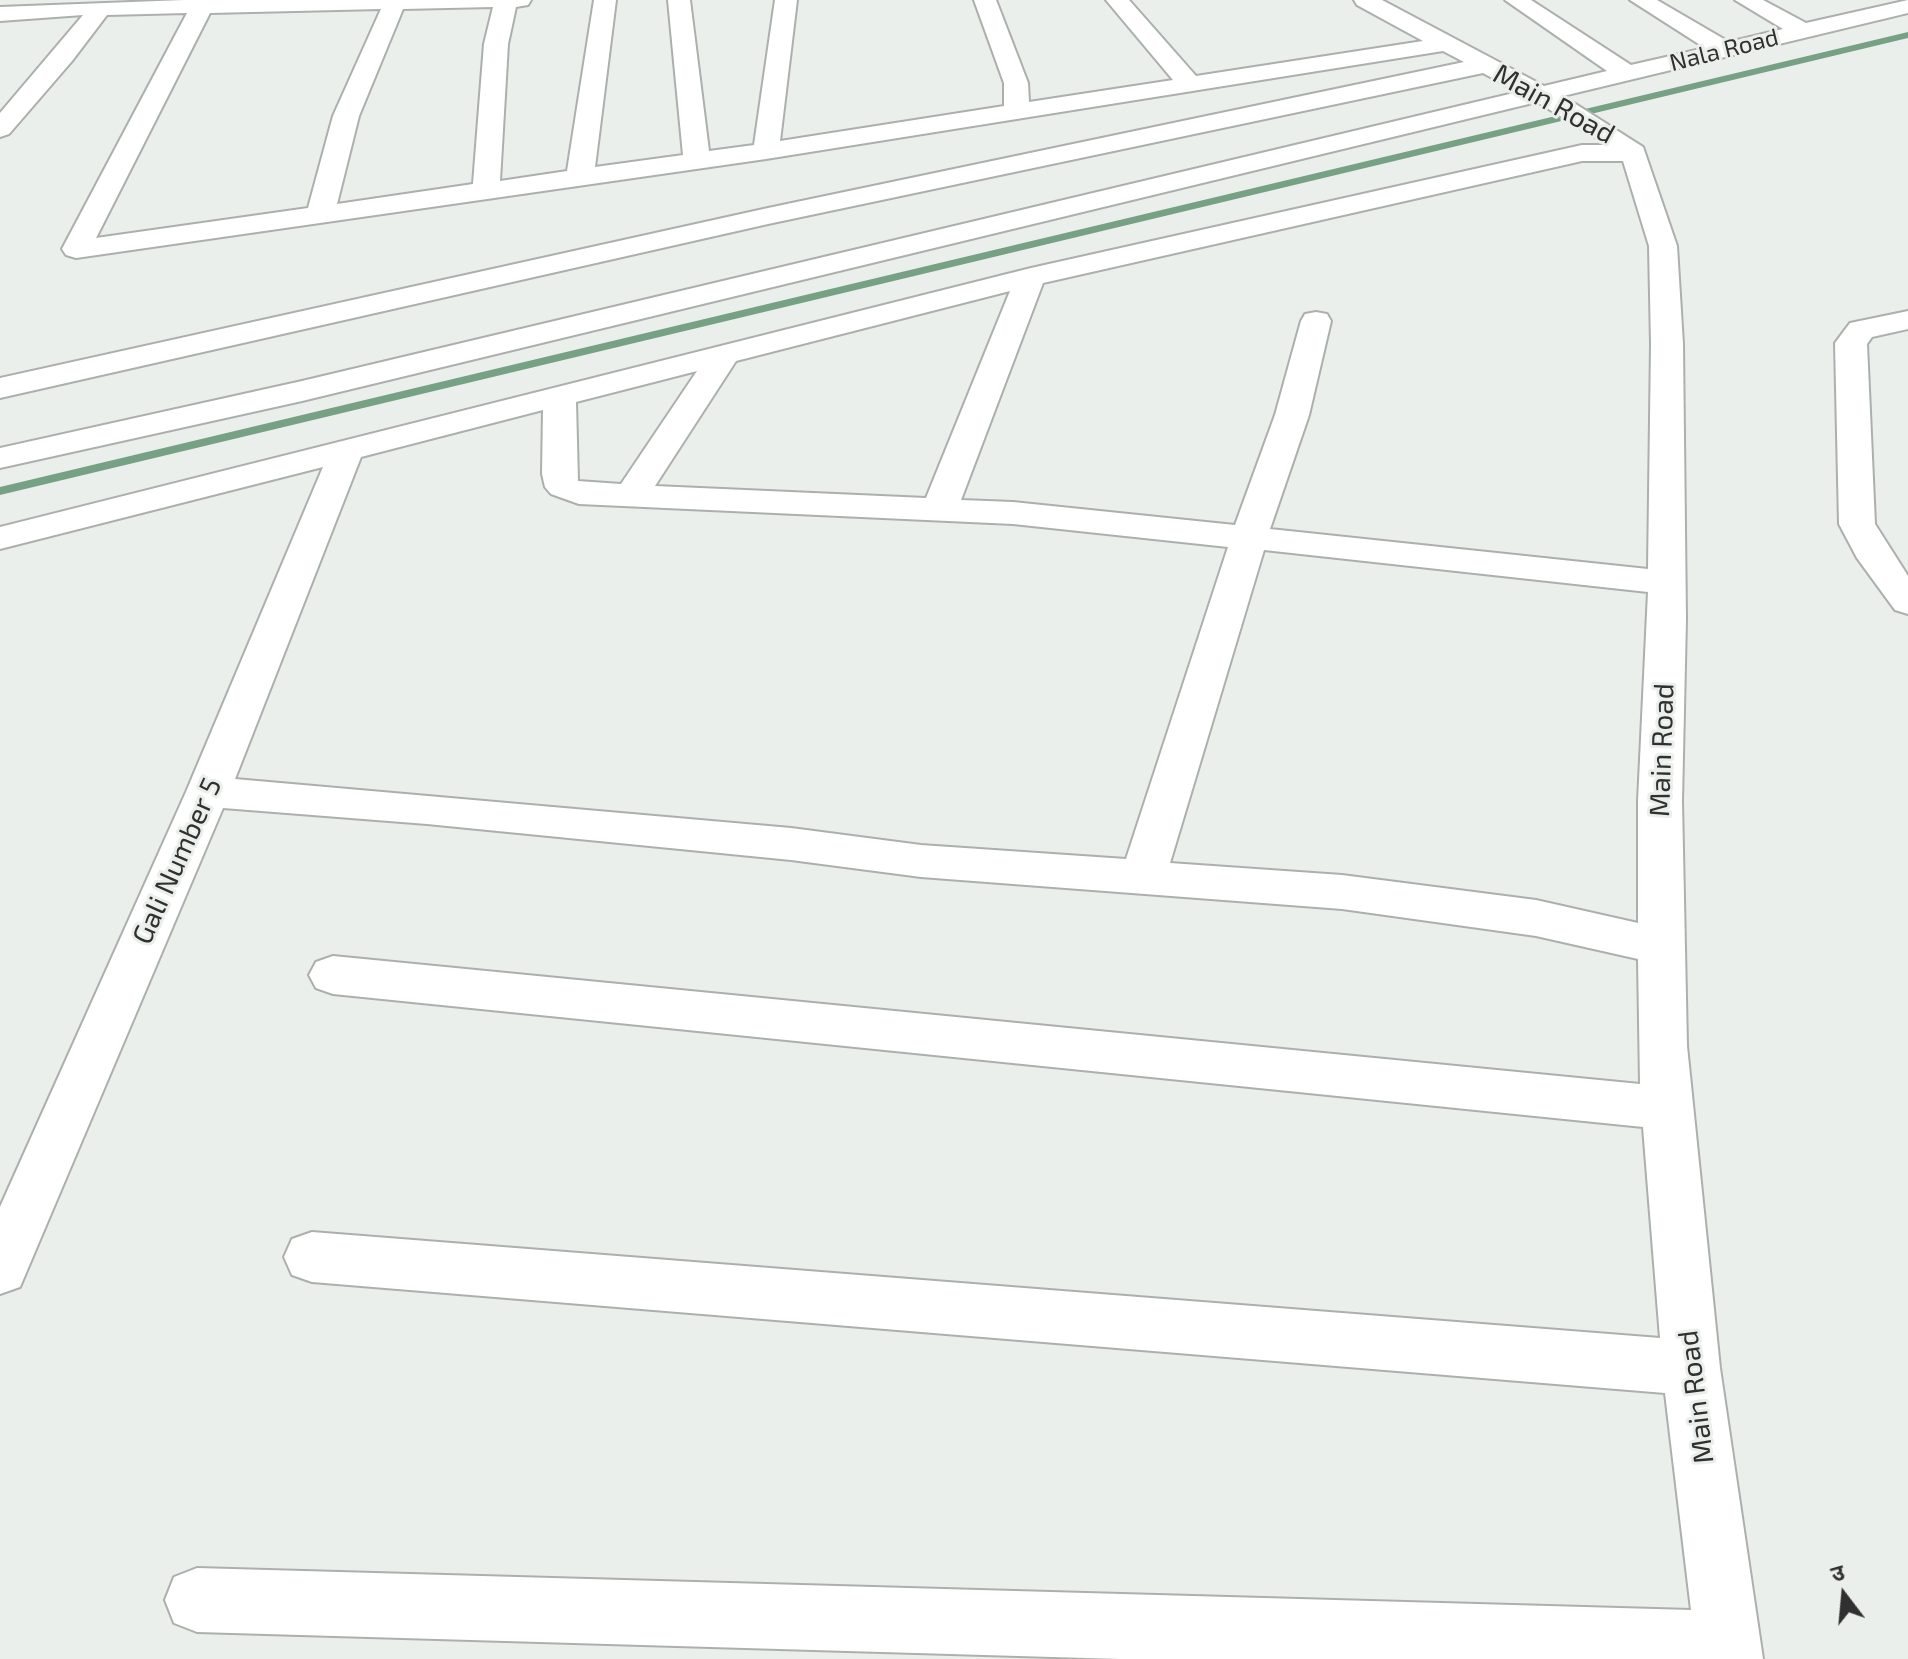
<!DOCTYPE html>
<html>
<head>
<meta charset="utf-8">
<style>
	body { margin:0 }
	#map { position:relative; width:1908px; height:1659px; overflow:hidden; background:#ebefec; font-family:"Exo 2","Noto Sans Devanagari",sans-serif }
	canvas { display:block }
	.north { position:absolute; left:1804px; top:1555px; width:80px; height:80px; -webkit-text-stroke:6px #ebefec; paint-order:stroke; rotate:344deg; font-size:22px; font-weight:700; line-height:32px; text-align:center; color:#2f302f }
	.north::after { content:''; display:block; margin:auto; width:28px; height:36px; background:#2f302f; clip-path:polygon(50% 0,100% 100%,50% 72%,0 100%) }
</style>
</head>
<body>
<div id="map">
<canvas width="1908" height="1659"></canvas>
<div class="north">उ</div>
</div>
<script>
const ctx = document.querySelector('canvas').getContext('2d');
ctx.lineJoin = 'round';
const poly = rows => new Path2D(rows.map(r => 'M' + r).join(''));
function fill(path, color) { ctx.fillStyle = color; ctx.fill(path, 'evenodd'); }
function stroke(path, color, width, dash) { ctx.strokeStyle = color; ctx.lineWidth = width; ctx.lineCap = dash ? 'butt' : 'round'; ctx.setLineDash(dash || []); ctx.stroke(path); }
function write(font, color, halo, rows, align = 'center') {
  ctx.font = font + ' "Exo 2",sans-serif'; ctx.lineWidth = 6; ctx.setLineDash([]); ctx.textBaseline = 'middle'; ctx.strokeStyle = halo; ctx.fillStyle = color; for (const [text, x, y, turn = 0] of rows) {
    ctx.save(); ctx.translate(x, y); ctx.rotate((+turn || 0) * Math.PI / 180); ctx.textAlign = isNaN(turn) ? turn : align; if (halo) ctx.strokeText(text, 0, 0); ctx.fillText(text, 0, 0); ctx.restore();
  }
}
const stream = poly([
	[1908,32,1908,38,0,495,0,487,1908,32]
]);
const minor = poly([
	[184,0,531,0,528,5,516,7,508,44,500,181,567,171,594,0,616,0,595,167,683,155,668,0,690,0,709,151,754,145,775,0,797,0,780,141,1004,106,1004,83,974,0,996,0,1028,83,1029,102,1173,80,1106,0,1129,0,1196,76,1423,41,1357,5,1354,0,1382,0,1544,86,1607,71,1505,0,1531,0,1631,65,1705,48,1630,0,1657,0,1729,42,1783,29,1735,0,1763,0,1806,23,1908,0,1908,13,1563,96,1643,147,1677,246,1683,344,1686,619,1682,801,1687,1046,1720,1368,1763,1659,1121,1659,197,1632,174,1623,165,1600,174,1577,197,1568,1691,1610,1665,1393,312,1282,292,1275,284,1257,292,1239,312,1232,1660,1338,1643,1127,333,994,316,988,309,975,316,962,333,956,1640,1084,1638,959,1536,936,1342,909,921,877,791,860,427,824,223,808,20,1287,0,1294,0,1207,186,792,323,467,0,549,0,527,1031,268,1582,145,1608,145,1537,102,302,401,0,468,0,448,302,381,1518,92,1483,73,768,224,0,398,0,378,768,208,1464,62,1443,51,766,159,76,258,66,255,62,249,187,13,107,15,72,61,9,134,0,137,0,113,83,15,0,21,0,7,184,0],
	[493,7,484,44,473,184,337,204,359,116,403,9,493,7],
	[381,9,333,116,308,208,96,238,210,13,381,9],
	[1582,161,1623,161,1649,246,1651,344,1648,569,1270,529,1309,415,1331,321,1327,314,1316,312,1305,314,1301,321,1275,415,1235,525,1013,502,961,500,1043,283,1582,161],
	[1010,291,926,498,655,486,736,361,1010,291],
	[697,371,621,484,578,481,576,402,697,371],
	[543,410,542,474,545,487,551,494,579,504,1013,524,1228,547,1126,859,921,845,791,828,235,779,361,457,543,410],
	[1264,550,1648,592,1638,801,1638,923,1536,900,1342,875,1170,863,1264,550],
	[1908,311,1908,329,1872,337,1867,344,1875,524,1908,576,1908,614,1895,610,1857,558,1839,524,1835,343,1850,323,1908,311]
]);
const farStreetnames = [
	["Nala Road",1724,50,-14]
];
const streetNames = [
	["Main Road",1554,104,29],
	["Main Road",1662,750,-88],
	["Gali Number 5",177,861,-66],
	["Main Road",1696,1397,-97]
];
fill(stream, '#77a184');
stroke(minor, '#acb0ad', 4);
fill(minor, '#fff');
write('24px', '#2f302f', '#ebefec', farStreetnames);
write('28px', '#2f302f', '#ebefec', streetNames);
</script>
</body>
</html>
